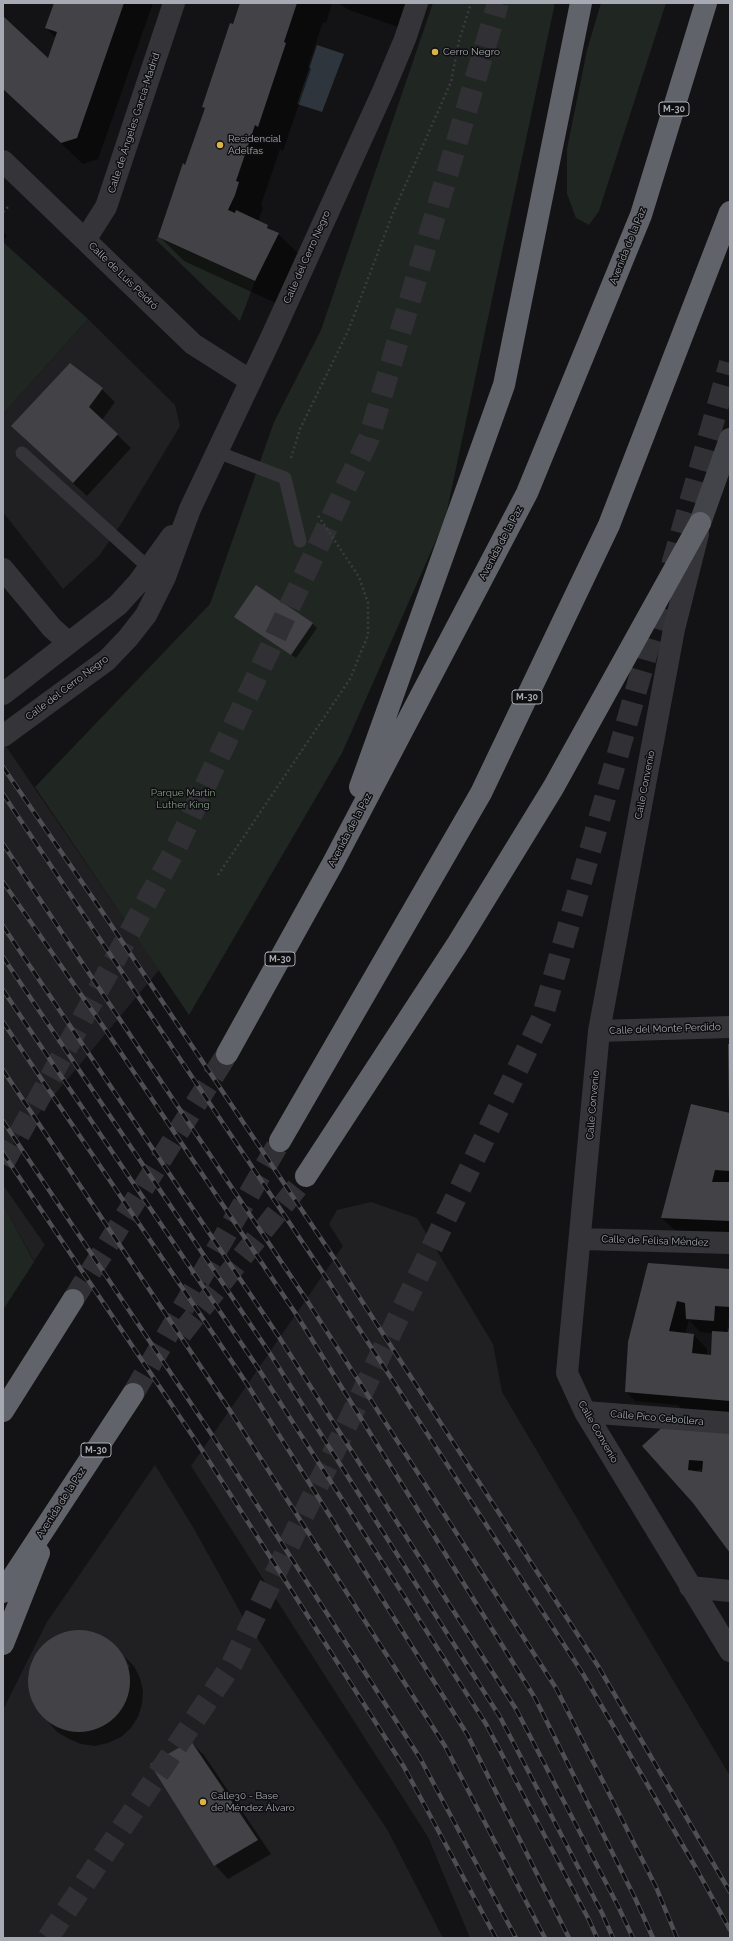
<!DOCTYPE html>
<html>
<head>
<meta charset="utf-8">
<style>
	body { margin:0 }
	#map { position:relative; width:733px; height:1941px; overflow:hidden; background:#131315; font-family:Raleway,sans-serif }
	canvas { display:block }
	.frame { position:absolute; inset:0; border:4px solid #a7aab3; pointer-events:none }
</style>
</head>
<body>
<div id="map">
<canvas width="733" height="1941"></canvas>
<div class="frame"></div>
</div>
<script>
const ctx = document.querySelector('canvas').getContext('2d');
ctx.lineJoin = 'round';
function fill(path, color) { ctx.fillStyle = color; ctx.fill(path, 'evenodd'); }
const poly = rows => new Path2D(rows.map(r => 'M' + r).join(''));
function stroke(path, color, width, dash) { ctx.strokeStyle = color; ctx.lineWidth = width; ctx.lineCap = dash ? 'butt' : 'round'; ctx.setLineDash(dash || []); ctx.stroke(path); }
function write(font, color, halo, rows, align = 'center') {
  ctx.font = font + ' Raleway,sans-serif'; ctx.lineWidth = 3; ctx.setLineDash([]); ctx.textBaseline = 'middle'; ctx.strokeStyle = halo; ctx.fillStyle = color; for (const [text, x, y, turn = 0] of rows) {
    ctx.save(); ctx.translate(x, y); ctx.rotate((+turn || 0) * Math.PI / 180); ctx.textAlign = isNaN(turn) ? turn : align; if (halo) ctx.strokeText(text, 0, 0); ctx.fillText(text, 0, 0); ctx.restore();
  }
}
const built = poly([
	[88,319,175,405,180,426,121,524,99,556,63,589,3,512,3,414],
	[3,742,159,970,3,1156],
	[3,1185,45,1245,34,1261,3,1204],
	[371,1202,417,1218,493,1344,502,1392,730,1776,730,1938,470,1938,428,1837,191,1466,343,1246,329,1224,337,1210],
	[155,1465,193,1527,243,1617,387,1829,443,1938,3,1938,3,1710,47,1622]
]);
const green = poly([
	[433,3,555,3,445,520,342,753,189,1015,35,787,210,604,274,422,321,330],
	[601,3,666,3,599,211,589,225,576,218,567,194,567,149,587,50],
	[158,237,255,281,240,321,156,240],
	[3,242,88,319,3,414],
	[3,1204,34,1262,3,1310]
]);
const water = poly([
	[317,45,344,54,322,112,297,104]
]);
const shadow = poly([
	[55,3,153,3,98,159,83,164,3,89,3,17,48,60,56,38,46,28],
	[241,3,332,3,326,23,323,22,308,66,311,69,283,151,280,149,261,205,263,208,258,221,278,234,303,258,280,305,184,261,159,236,206,109,203,106],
	[338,3,413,3,401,28,349,10],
	[3,231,7,236,3,241],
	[102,389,115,402,102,420,131,448,87,496,25,439],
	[235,617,312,623,317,628,296,658],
	[729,1045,730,1045,730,1237,679,1234,662,1218,730,1114],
	[649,1264,730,1270,730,1319,728,1319,727,1333,729,1333,730,1323,730,1413,682,1409,678,1405,635,1401,626,1392],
	[689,1320,700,1332,713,1333,712,1356,707,1355,707,1349,694,1335,685,1334],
	[730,1430,730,1552,694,1502,643,1446],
	[698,1469,703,1470,703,1473,698,1472],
	[83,1631,97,1634,111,1642,121,1652,128,1668,130,1667,124,1656,134,1666,140,1678,143,1691,142,1704,138,1717,131,1728,121,1737,108,1743,95,1746,81,1744,69,1739,57,1732,34,1705,29,1691,28,1675,32,1660,41,1648,53,1638,67,1632],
	[191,1742,204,1755,271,1854,228,1879,215,1865]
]);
const building = poly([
	[54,3,124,3,77,138,61,143,3,89,3,16,48,58,57,32,45,28],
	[240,3,297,3,284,42,286,43,258,127,255,125,236,181,239,182,235,195,228,210,235,213,236,210,268,225,267,228,279,233,255,281,158,237,183,163,185,165,205,108,202,107,230,23,233,24],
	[70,363,103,388,89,407,118,434,73,483,11,426],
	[256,585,313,623,291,655,234,617],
	[728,1044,730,1044,730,1105,729,1105],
	[691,1104,730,1113,730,1171,715,1170,712,1182,730,1182,730,1221,661,1218],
	[648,1263,730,1269,730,1307,715,1306,714,1321,686,1319,685,1303,677,1301,669,1331,694,1334,692,1353,711,1355,712,1331,728,1332,730,1323,730,1401,625,1392,628,1342],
	[667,1423,730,1429,730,1553,693,1503,642,1446],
	[689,1460,703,1461,702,1472,688,1470],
	'28 1681a51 51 0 1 1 102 0a51 51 0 1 1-102 0Z',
	[191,1741,258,1840,214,1866,150,1764]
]);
const highwayTunnel = poly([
	[672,565,730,363],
	[3,1164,176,848,369,438,498,3],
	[73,1300,227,1054],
	[181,1334,306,1176],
	[133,1394,280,1141],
	[48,1938,232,1664,542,1018,662,600]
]);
const path = poly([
	[3,212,10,205],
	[291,458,300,429,348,331,393,213,451,82,459,41,471,3],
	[218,875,350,679,368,635,368,603,359,577,317,514]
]);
const lane = poly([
	[217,452,285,478,300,541],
	[22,453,149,568]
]);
const street = poly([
	[3,161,193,344,251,381],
	[85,240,106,207,174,3],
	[698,534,674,629,599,1031,567,1373,585,1412,730,1651],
	[3,569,52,628,69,643],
	[3,694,118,605,138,583,172,536],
	[3,736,107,660,128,638,146,615,165,577,190,509,271,338,384,89,405,39,417,3],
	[599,1031,730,1027],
	[581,1239,730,1243],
	[585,1412,730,1423],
	[690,1587,730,1591]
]);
const secondary = poly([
	[700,523,730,439]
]);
const highway = poly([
	[360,787,504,385,581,3],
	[227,1054,333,863,527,493,641,215,706,3],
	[280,1141,481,793,609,525,730,212],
	[306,1176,458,943,553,788,700,523],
	[3,1411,73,1300],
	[3,1592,133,1394],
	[3,1644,39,1553]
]);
const rail = poly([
	[3,767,99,907,334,1258,598,1666,730,1892],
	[3,794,323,1273,583,1674,696,1868,730,1930],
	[3,844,306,1299,556,1688,656,1887,677,1938],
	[3,882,107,1032,296,1314,535,1698,635,1898,653,1938],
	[3,926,279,1337,516,1709,618,1906,633,1938],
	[3,957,269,1352,500,1717,602,1913,613,1938],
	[3,990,258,1368,486,1724,589,1920,597,1938],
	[3,1022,247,1384,467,1734,569,1938],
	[3,1070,229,1409,445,1746,545,1938],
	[3,1121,212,1435,420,1758,516,1938],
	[3,1153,202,1450,404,1767,496,1938]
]);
const markers = [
	[435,52,4,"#dbb245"],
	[220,145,4,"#dbb245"],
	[203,1802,4,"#dbb245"]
];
const shields = [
	[674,109,30],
	[527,697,30],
	[280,959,30],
	[96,1450,30]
];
const shieldNames = [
	["M-30",674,109],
	["M-30",527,697],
	["M-30",280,959],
	["M-30",96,1450]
];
const poiNames = [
	["Cerro Negro",443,52],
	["Residencial",228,139],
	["Adelfas",228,151],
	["Calle30 - Base",211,1796],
	["de Méndez Álvaro",211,1808]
];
const streetNames = [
	["Calle de Ángeles García-Madrid",134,123,-72],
	["Avenida de la Paz",628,246,-68],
	["Calle del Cerro Negro",307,257,-66],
	["Calle de Luis Peidró",123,276,44],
	["Avenida de la Paz",501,543,-62],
	["Calle del Cerro Negro",67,688,-37],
	["Calle Convenio",645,785,-79],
	["Avenida de la Paz",350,830,-62],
	["Calle del Monte Perdido",665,1029,-2],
	["Calle Convenio",593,1105,-85],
	["Calle de Felisa Méndez",655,1241,2],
	["Calle Pico Cebollera",657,1418,5],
	["Calle Convenio",598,1432,60],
	["Avenida de la Paz",61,1503,-57]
];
const parkNames = [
	["Parque Martin",183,793],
	["Luther King",183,805]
];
fill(built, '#201f21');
fill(green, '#202621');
fill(water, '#2e353c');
fill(shadow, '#0007');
fill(building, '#434347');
stroke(highwayTunnel, '#313135', 22, [22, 11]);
stroke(path, '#3b3c40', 2.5, [2, 3]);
stroke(lane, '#353539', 13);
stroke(street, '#353539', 22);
stroke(secondary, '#434449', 22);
stroke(highway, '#61636a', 22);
stroke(rail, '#4e4f54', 4.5);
stroke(rail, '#0e0e10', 3, [9]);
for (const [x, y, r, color] of markers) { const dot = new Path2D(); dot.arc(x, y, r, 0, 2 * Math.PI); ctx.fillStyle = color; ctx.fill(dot); stroke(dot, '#0e0e10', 1.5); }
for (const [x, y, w] of shields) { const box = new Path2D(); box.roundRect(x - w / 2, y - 7, w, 14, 3); ctx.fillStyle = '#0e0e10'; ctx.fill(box); stroke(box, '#a7aab3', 1); }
write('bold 9px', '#a7aab3', null, shieldNames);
write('10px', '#a7aab3', '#0e0e10', poiNames, 'left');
write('10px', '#a7aab3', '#0e0e10', streetNames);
write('10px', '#809c83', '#0e0e10', parkNames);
</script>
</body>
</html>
